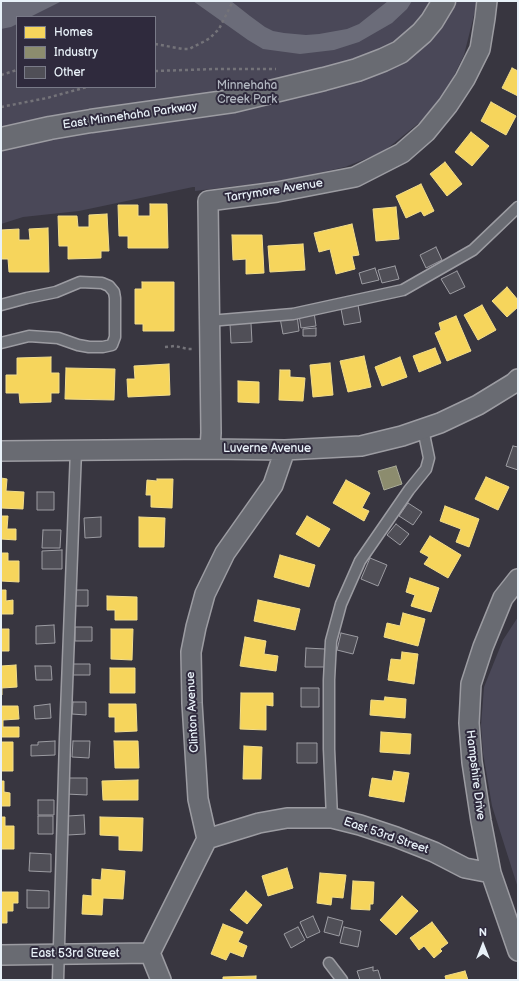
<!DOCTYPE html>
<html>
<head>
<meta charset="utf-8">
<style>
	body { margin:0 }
	#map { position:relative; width:519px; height:981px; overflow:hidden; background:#383640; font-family:"Balsamiq Sans",sans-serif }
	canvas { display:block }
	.frame { position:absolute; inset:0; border:2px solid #e8f1f8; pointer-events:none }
	.legend { position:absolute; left:16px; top:16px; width:140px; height:72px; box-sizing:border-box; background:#2f2a3d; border:1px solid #797a88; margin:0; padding:5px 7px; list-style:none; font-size:12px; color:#e8f1f8 }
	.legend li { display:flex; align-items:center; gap:8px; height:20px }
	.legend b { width:20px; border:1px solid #797a88 }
	.north { position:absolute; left:463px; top:925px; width:40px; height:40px; -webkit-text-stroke:3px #2f2a3d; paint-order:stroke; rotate:0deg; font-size:11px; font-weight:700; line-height:16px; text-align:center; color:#e8f1f8 }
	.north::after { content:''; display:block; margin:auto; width:14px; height:18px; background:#e8f1f8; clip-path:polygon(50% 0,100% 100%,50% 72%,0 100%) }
</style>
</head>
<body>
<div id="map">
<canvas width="519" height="981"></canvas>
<div class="frame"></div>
<ul class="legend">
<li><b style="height:11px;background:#f6d55c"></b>Homes</li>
<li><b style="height:11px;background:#8c8c6e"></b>Industry</li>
<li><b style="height:11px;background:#504f57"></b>Other</li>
</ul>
<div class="north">N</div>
</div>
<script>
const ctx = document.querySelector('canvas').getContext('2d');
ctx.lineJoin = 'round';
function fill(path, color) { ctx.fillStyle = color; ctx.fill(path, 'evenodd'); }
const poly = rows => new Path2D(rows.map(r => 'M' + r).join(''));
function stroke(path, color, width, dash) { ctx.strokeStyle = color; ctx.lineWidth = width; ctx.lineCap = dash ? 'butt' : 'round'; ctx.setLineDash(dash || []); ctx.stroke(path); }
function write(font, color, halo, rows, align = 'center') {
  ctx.font = font + ' "Balsamiq Sans",sans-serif'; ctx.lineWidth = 4; ctx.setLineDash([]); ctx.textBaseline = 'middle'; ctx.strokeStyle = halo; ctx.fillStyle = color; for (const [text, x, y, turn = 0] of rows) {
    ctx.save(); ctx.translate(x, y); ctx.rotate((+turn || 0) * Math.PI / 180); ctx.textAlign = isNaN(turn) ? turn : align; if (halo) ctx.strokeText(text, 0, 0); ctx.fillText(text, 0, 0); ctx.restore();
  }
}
const green = poly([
	[1,1,477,1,475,11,464,55,447,90,420,122,383,152,345,167,286,180,195,191,195,187,193,187,79,211,23,217,1,224],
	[17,17,155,17,155,87,17,87],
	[518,617,518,888,492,806,483,753,481,725,484,687,503,640]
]);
const water = poly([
	[1,1,62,1,30,17,17,17,17,24,11,27,1,29],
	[193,1,231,1,250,16,265,27,273,31,284,33,306,35,319,34,347,29,359,24,388,1,412,1,407,9,392,23,359,42,334,50,300,54,263,49,248,40]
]);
const homes = poly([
	[512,68,518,71,518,96,502,88,512,68],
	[491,102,516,116,506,135,481,121,491,102],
	[471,132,489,146,472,166,455,152,471,132],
	[445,162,462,184,447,196,430,174,445,162],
	[421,184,434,211,424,216,421,211,406,218,396,196,421,184],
	[150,204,167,204,168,248,128,248,128,236,119,236,118,205,138,205,138,216,150,216,150,204],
	[396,207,399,239,376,241,373,209,396,207],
	[107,214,109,251,101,251,101,258,68,259,68,246,59,246,58,216,77,216,78,227,89,227,89,215,107,214],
	[352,224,359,255,352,256,355,269,336,274,330,249,319,252,314,233,352,224],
	[48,228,49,272,9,272,8,259,1,259,1,230,19,229,19,240,30,240,29,229,48,228],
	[232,235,262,235,264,273,246,274,246,259,233,260,232,235],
	[303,244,305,270,270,272,268,246,303,244],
	[142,282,174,282,174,331,143,331,143,324,135,324,135,289,142,289,142,282],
	[507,287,518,300,518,307,507,317,492,301,507,287],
	[482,305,496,330,478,340,464,315,482,305],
	[456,316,471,351,447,361,435,333,441,330,439,323,456,316],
	[435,348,441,363,419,372,413,356,435,348],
	[364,356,371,387,348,392,340,361,364,356],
	[51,357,51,373,59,373,59,393,51,393,51,402,20,403,19,393,6,393,6,375,17,375,17,358,51,357],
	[400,357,407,377,382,386,375,367,400,357],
	[330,363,333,395,313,397,310,365,330,363],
	[169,364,170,395,128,397,127,379,135,379,134,366,169,364],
	[66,368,115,369,114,400,65,399,66,368],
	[280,370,290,370,290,377,305,378,303,401,279,400,280,370],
	[238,381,259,382,259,403,238,402,238,381],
	[486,477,509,487,498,510,475,499,486,477],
	[1,478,7,479,6,491,24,492,23,509,1,508,1,478],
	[157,479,173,479,172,508,151,507,151,495,146,495,147,480,157,481,157,479],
	[346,480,370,493,362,508,369,511,364,521,333,503,346,480],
	[445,506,479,519,469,547,456,542,461,529,440,521,445,506],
	[1,516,8,516,7,529,16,529,16,540,1,539,1,516],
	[307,516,330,529,319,547,296,534,307,516],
	[139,517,165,518,164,547,139,547,139,517],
	[430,536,461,555,448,578,424,564,429,557,420,552,430,536],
	[1,553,8,553,8,561,19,561,19,582,1,581,1,553],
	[280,555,315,565,309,587,274,577,280,555],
	[410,578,439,588,431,612,411,606,415,595,406,592,410,578],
	[1,590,6,590,6,601,13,600,13,614,1,614,1,590],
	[107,596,137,597,137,620,115,620,115,610,107,610,107,596],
	[258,600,300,609,295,630,254,621,258,600],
	[403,613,425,619,418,646,384,637,387,623,400,626,403,613],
	[1,629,9,629,9,651,1,651,1,629],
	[111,629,133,629,132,660,111,659,111,629],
	[245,637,266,641,264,654,278,656,276,671,240,666,245,637],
	[402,652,418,654,414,684,388,680,391,659,401,660,402,652],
	[16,665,17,687,2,688,2,695,1,695,1,666,16,665],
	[110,668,135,668,135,693,110,693,110,668],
	[241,693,273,693,273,706,266,705,266,730,240,729,241,693],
	[385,697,406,699,405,718,370,715,371,700,384,701,385,697],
	[109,704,136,704,137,731,115,732,115,717,109,717,109,704],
	[1,706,18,706,19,719,3,720,3,727,19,727,19,737,1,737,1,706],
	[381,732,411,734,410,754,380,752,381,732],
	[114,741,138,741,139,768,115,768,114,741],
	[1,742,13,742,13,771,1,771,1,742],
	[244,746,262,747,261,779,243,779,244,746],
	[394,771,409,773,404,802,369,796,372,778,392,781,394,771],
	[138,780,138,800,103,800,102,781,138,780],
	[1,781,4,781,4,792,10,793,10,806,1,806,1,781],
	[1,817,5,817,5,826,14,826,14,849,1,849,1,817],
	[100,817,143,818,142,851,119,850,119,836,100,835,100,817],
	[287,868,293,888,268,896,262,876,287,868],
	[102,869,125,871,123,899,103,898,102,915,82,914,83,895,92,896,92,879,101,880,102,869],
	[320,873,346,875,343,898,332,897,331,905,317,903,320,873],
	[353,881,374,882,373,904,370,904,370,910,351,909,353,881],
	[246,891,262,905,247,924,230,910,246,891],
	[1,892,18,892,18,903,13,903,13,911,7,911,7,923,1,923,1,892],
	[402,896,418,911,396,935,380,920,402,896],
	[432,922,448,943,440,949,442,951,434,958,424,946,419,950,410,938,432,922],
	[223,924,243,932,238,942,247,946,243,957,230,952,226,960,211,954,223,924],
	[465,971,468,980,446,980,445,976,465,971],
	[256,976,256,980,223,980,223,977,256,976]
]);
const industry = poly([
	[396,466,402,484,384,490,378,471,396,466]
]);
const building = poly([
	[436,247,442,260,426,268,420,255,436,247],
	[395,266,399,279,382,283,378,270,395,266],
	[375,268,379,280,362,284,359,273,375,268],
	[457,271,465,287,450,294,441,279,457,271],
	[358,305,361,322,344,325,341,309,358,305],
	[314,312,316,326,301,328,299,315,314,312],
	[297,315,299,331,283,334,280,318,297,315],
	[251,323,252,342,231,343,230,324,251,323],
	[316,328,316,336,303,336,303,329,316,328],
	[513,446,518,447,518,470,506,466,513,446],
	[37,492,54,492,54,510,37,510,37,492],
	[408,503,422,512,413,525,399,516,408,503],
	[101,517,101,537,85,538,84,518,101,517],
	[396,524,409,534,400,545,387,535,396,524],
	[43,530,61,530,60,548,42,548,43,530],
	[62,550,62,569,42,569,42,551,62,550],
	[370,558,387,565,378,586,361,579,370,558],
	[72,590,88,590,88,606,72,606,72,590],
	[54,625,55,643,36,644,36,626,54,625],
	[75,627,92,627,92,641,75,641,75,627],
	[341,633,358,637,353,654,337,650,341,633],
	[306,648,325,649,325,667,305,667,306,648],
	[71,664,90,664,90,675,72,675,71,664],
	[35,666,51,666,52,680,36,680,35,666],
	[301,688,319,688,319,707,301,707,301,688],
	[73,702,86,702,86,715,72,714,73,702],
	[50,704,51,718,35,719,34,706,50,704],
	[55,741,55,755,31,756,31,745,38,745,38,742,55,741],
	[73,741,90,741,89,758,72,757,73,741],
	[297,743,317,743,317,763,297,763,297,743],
	[66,778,87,778,87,795,66,794,66,778],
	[38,800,54,800,54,815,38,815,38,800],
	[84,815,85,834,68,835,68,816,84,815],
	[38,816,53,816,53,834,38,834,38,816],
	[30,853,51,854,51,872,29,871,30,853],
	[27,890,49,891,49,908,27,908,27,890],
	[313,916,320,932,307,938,300,922,313,916],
	[328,917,343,921,339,936,324,932,328,917],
	[298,927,305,940,291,948,284,934,298,927],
	[344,927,361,931,358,947,340,943,344,927],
	[373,967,373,971,378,970,381,980,360,980,357,971,373,967]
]);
const path = poly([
	[155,44,183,49,189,49,203,42,210,38,219,29,233,1],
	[155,71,215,69,276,69],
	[1,75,17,70],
	[1,107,47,98,87,87],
	[165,347,175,346,188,349,193,349]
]);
const service = poly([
	[1,305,27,298,56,292,80,282,102,283,109,286,114,292,115,298,115,337,112,345,103,347,89,347,78,345,58,338,29,336,1,343],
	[209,321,293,314,403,290,473,250,518,207],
	[332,818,329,749,329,680,331,641,341,604,360,561,409,490,426,469,429,458,423,429],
	[329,963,342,980],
	[58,980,65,739,76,450]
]);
const minor = poly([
	[210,449,211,433,208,201,277,192,355,177,402,153,426,132,448,105,465,79,480,49,485,18,487,1],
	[1,451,210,449,285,450,361,446,402,436,440,423,478,405,514,383,518,379],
	[518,579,503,598,483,647,471,684,469,723,472,762,481,821,491,873,518,951],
	[207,839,259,823,287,818,332,818,360,825,396,837,434,852,465,868,491,873],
	[1,955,150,953],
	[161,980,150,953,207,839,198,799,192,703,191,652,196,627,205,594,225,553,273,485,285,450]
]);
const tertiary = poly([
	[1,139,50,128,91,121,233,101,324,79,357,70,383,60,400,52,422,33,432,21,444,1]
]);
const parkNames = [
	["Minnehaha",247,86],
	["Creek Park",247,100]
];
const streetNames = [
	["East Minnehaha Parkway",130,116,-8],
	["Tarrymore Avenue",274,191,-9],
	["Luverne Avenue",267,449],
	["Clinton Avenue",193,712,-93],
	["Hampshire Drive",475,775,83],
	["East 53rd Street",386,836,19],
	["East 53rd Street",75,954]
];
fill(green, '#4a4858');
fill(water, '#6b6c79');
fill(homes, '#f6d55c');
stroke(homes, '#f2dd8b', 1);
fill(industry, '#8c8c6e');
stroke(industry, '#a8aa97', 1);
fill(building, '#504f57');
stroke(building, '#9c9ca2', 1);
stroke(service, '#9c9ca2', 13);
stroke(minor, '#9c9ca2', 22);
stroke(tertiary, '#9c9ca2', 25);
stroke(path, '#747379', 2.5, [3, 3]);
stroke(service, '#696b72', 10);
stroke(minor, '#696b72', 19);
stroke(tertiary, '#696b72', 22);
write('12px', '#b2b7c1', '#2f2a3d', parkNames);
write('12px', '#e8f1f8', '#2f2a3d', streetNames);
</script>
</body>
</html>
